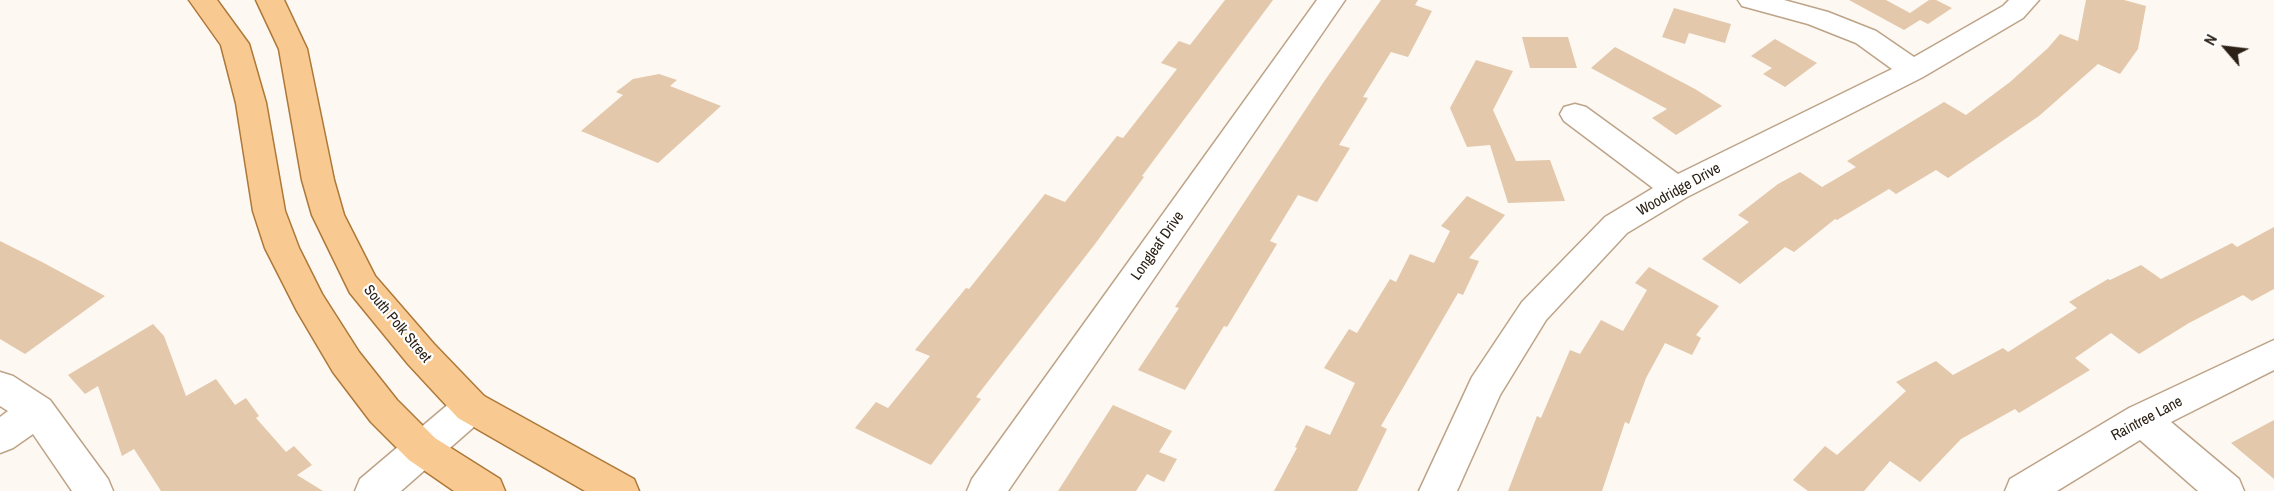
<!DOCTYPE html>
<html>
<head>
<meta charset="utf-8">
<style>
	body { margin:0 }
	#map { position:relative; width:2274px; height:491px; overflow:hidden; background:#fdf8f2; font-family:"Archivo Narrow",sans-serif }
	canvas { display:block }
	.north { position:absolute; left:2196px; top:18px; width:60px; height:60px; -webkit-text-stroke:4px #fff; paint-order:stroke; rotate:298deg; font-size:16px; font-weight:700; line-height:24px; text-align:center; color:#2b2116 }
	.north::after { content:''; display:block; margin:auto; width:21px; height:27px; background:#2b2116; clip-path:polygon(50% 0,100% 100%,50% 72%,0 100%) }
</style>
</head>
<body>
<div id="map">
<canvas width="2274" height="491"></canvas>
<div class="north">N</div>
</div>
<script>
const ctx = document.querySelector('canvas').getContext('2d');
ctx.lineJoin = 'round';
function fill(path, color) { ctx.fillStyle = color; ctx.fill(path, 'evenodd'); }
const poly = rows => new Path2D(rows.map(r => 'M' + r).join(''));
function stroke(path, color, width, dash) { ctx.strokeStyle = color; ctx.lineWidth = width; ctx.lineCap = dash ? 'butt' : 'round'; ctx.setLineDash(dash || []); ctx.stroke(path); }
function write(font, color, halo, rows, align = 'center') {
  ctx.font = font + ' "Archivo Narrow",sans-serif'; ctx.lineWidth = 4.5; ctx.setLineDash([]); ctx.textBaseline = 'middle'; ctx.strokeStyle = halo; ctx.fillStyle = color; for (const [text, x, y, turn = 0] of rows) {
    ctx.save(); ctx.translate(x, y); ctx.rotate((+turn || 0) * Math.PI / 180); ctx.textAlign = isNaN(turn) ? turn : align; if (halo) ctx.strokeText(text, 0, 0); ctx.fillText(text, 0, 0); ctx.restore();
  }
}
const building = poly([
	[1225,0,1273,0,1142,176,1144,177,1095,244,976,397,981,399,931,465,855,428,876,402,888,408,930,356,915,350,966,288,969,289,1045,194,1065,202,1117,136,1123,138,1177,69,1161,63,1179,41,1190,45],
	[1381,0,1418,0,1415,5,1432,11,1408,57,1391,52,1363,97,1368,98,1339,145,1350,148,1317,202,1298,195,1270,241,1277,244,1227,327,1224,326,1185,390,1138,370,1179,308,1175,307,1323,83],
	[1849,0,1886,0,1910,13,1929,0,1936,0,1952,8,1928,24,1920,20,1904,30],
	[2086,0,2124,0,2146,6,2138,49,2120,74,2098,64,2039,116,1948,178,1936,170,1896,194,1889,189,1837,220,1835,219,1794,252,1785,247,1740,284,1702,259,1749,222,1738,215,1778,184,1800,172,1822,187,1856,167,1847,161,1944,102,1966,115,2010,82,2048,48,2060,34,2078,41],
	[1674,8,1731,24,1725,43,1689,33,1685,44,1662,37],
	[1522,37,1568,37,1577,68,1530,68],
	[1775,39,1817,63,1785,87,1763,74,1772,68,1751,56],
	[1615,47,1695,89,1722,106,1676,135,1652,118,1667,109,1591,68],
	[1476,60,1513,71,1493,110,1516,161,1550,160,1565,201,1508,203,1490,145,1467,147,1450,108],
	[659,74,677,80,670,86,721,106,658,163,581,131,623,95,616,92,633,79],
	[1467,196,1505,215,1469,258,1479,261,1463,295,1458,293,1381,426,1387,429,1357,491,1274,491,1297,448,1295,447,1306,425,1330,435,1355,383,1324,368,1349,329,1357,333,1390,279,1396,282,1410,254,1434,263,1450,231,1441,226],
	[2274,227,2274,289,2252,301,2243,295,2189,323,2139,354,2111,333,2075,358,2090,370,2019,413,2015,409,1961,439,1920,482,1890,461,1864,491,1808,491,1793,480,1825,446,1837,455,1906,391,1896,382,1936,361,1953,375,2003,348,2008,352,2077,308,2069,302,2108,279,2110,280,2141,265,2161,279,2232,243,2237,247],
	[0,241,42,262,105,296,25,354,0,339],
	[1649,267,1719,306,1696,335,1701,338,1692,355,1665,343,1646,378,1629,424,1625,422,1602,491,1508,491,1537,416,1541,418,1570,350,1580,354,1601,320,1623,331,1647,290,1635,283],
	[153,324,164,336,186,396,216,379,235,405,246,398,259,416,256,418,286,452,294,446,312,465,297,475,323,491,161,491,134,449,122,456,98,386,85,394,68,375],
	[1113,405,1172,431,1159,452,1177,459,1164,482,1147,474,1136,491,1058,491],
	[2274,420,2274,479,2231,443]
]);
const minor = poly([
	[1317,0,1345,0,1008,491,967,491,972,479,1317,0],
	[1738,0,1784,0,1828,12,1876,31,1914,57,2003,6,2009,0,2039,0,2023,18,1923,77,1687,197,1627,233,1546,320,1500,395,1457,491,1419,491,1472,377,1522,302,1605,217,1653,188,1564,121,1560,114,1564,107,1575,104,1586,107,1678,174,1892,69,1856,43,1808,24,1742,6,1738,0],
	[2274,340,2274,370,2171,422,2239,479,2244,491,2198,491,2140,440,2057,491,2005,491,2010,479,2129,408,2274,340],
	[0,372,13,376,50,400,108,479,113,491,72,491,33,434,13,448,0,453,0,417,8,411,0,406,0,372],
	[471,392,484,396,489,407,484,418,401,491,355,491,360,479,458,396,471,392]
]);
const major = poly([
	[189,0,217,0,249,44,266,103,285,211,299,248,322,294,359,352,397,400,435,438,500,479,505,491,454,491,409,460,371,422,333,372,297,311,265,248,253,211,236,103,221,45,189,0],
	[256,0,284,0,307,49,334,180,344,215,375,276,434,344,484,396,634,479,639,491,585,491,458,418,408,364,350,293,312,215,302,180,279,49,256,0]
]);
const streetNames = [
	["Woodridge Drive",1679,190,-29],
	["Longleaf Drive",1158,246,-55],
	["South Polk Street",397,324,50],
	["Raintree Lane",2147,419,-28]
];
fill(building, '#e3c8ab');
stroke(minor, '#bda387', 3);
stroke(major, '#ae7838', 3);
fill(minor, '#fff');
fill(major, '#f8ca92');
write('15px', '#2b2116', '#fff', streetNames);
</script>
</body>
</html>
